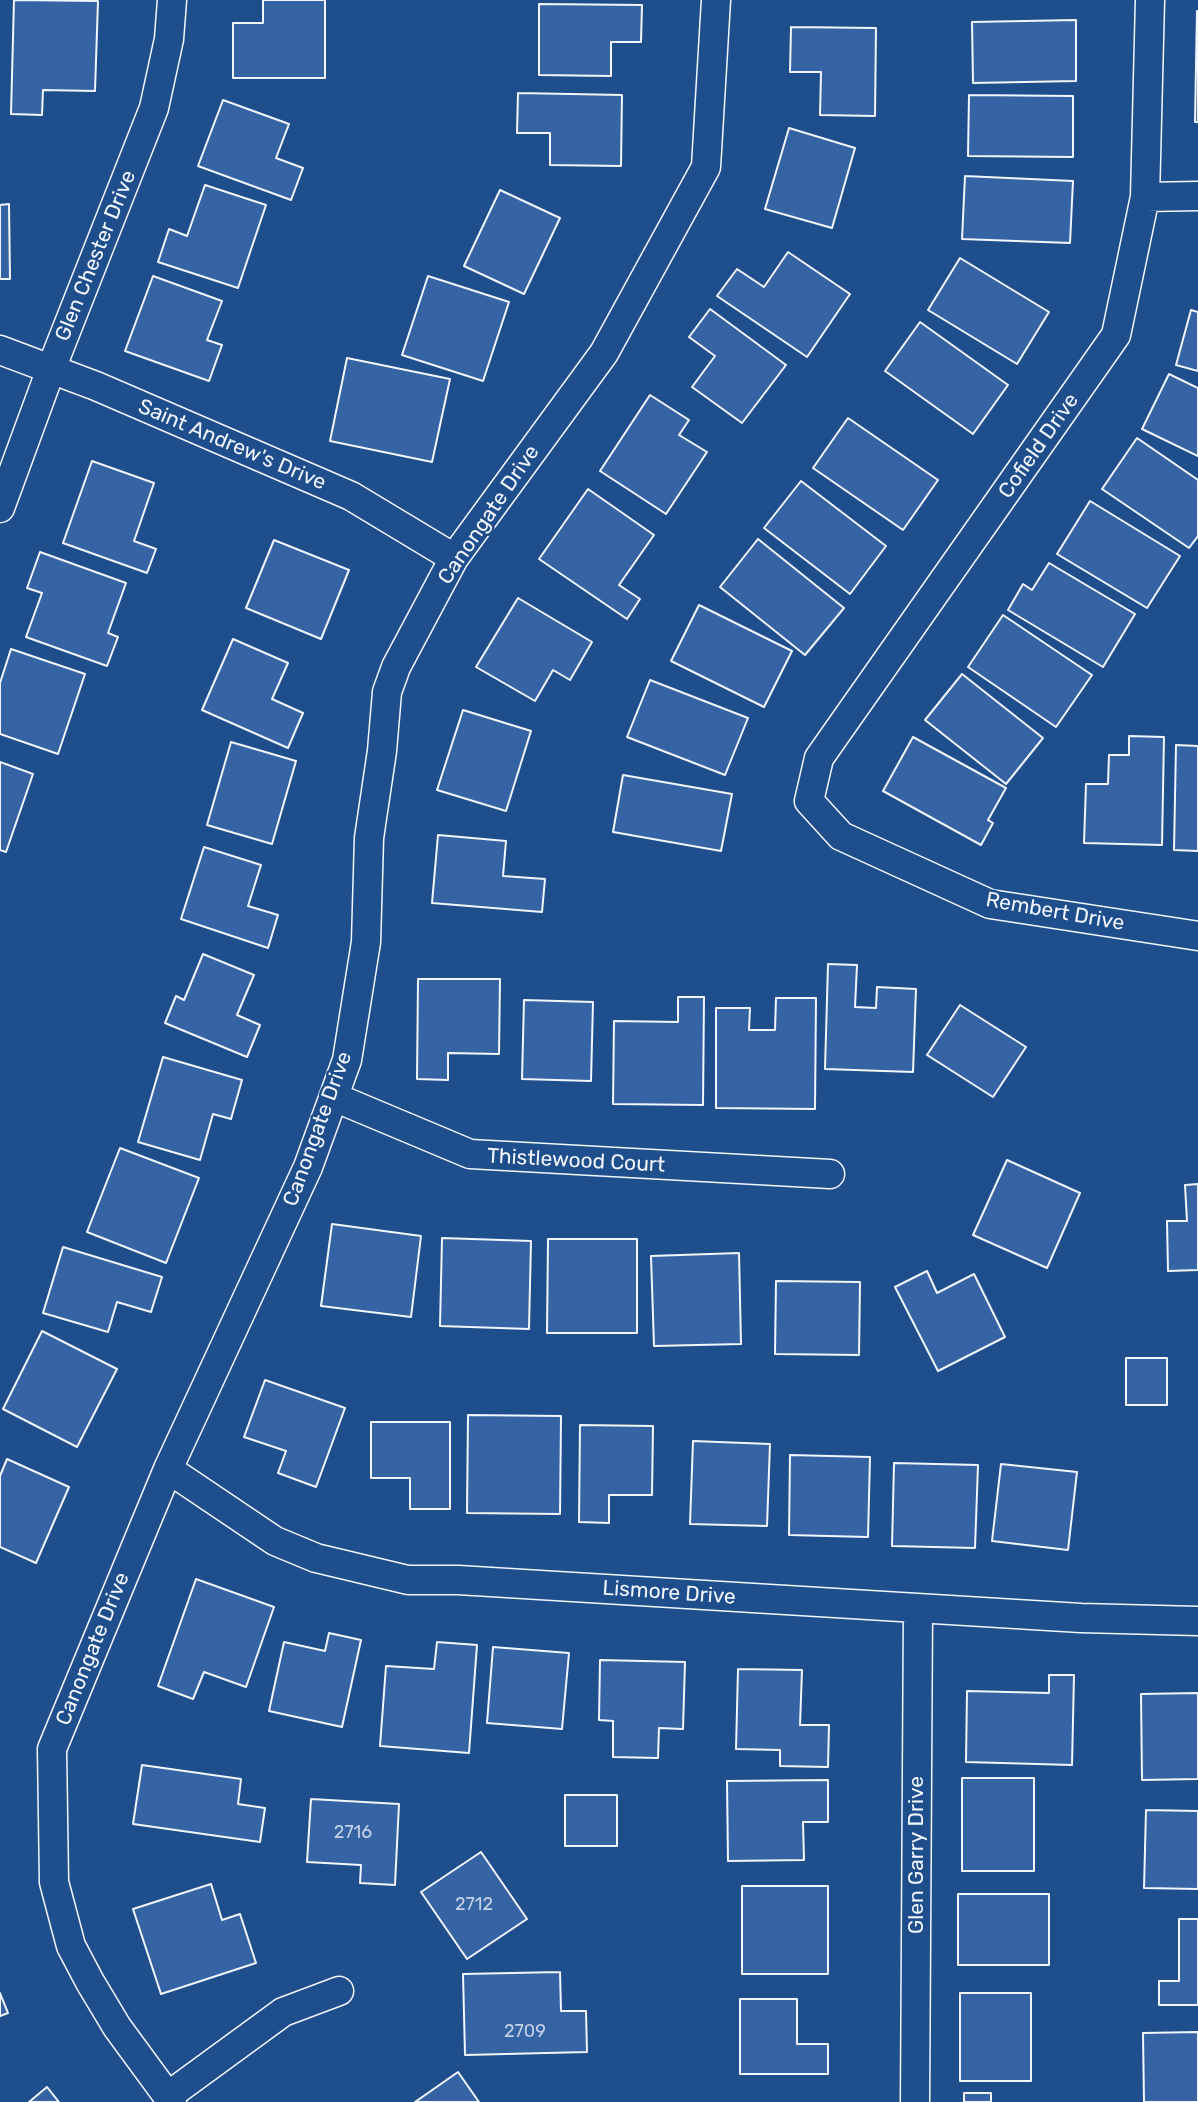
<!DOCTYPE html>
<html>
<head>
<meta charset="utf-8">
<style>
	body { margin:0 }
	canvas { display:block; background:#1f4e8c }
</style>
</head>
<body>
<canvas width="1198" height="2102"></canvas>
<script>
const ctx = document.querySelector('canvas').getContext('2d');
ctx.lineJoin = 'round';
function fill(path, color) { ctx.fillStyle = color; ctx.fill(path, 'evenodd'); }
const poly = rows => new Path2D(rows.map(r => 'M' + r).join(''));
function stroke(path, color, width, dash) { ctx.strokeStyle = color; ctx.lineWidth = width; ctx.lineCap = dash ? 'butt' : 'round'; ctx.setLineDash(dash || []); ctx.stroke(path); }
function write(font, color, halo, rows, align = 'center') {
  ctx.font = font + ' Rubik,sans-serif'; ctx.lineWidth = 5; ctx.setLineDash([]); ctx.textBaseline = 'middle'; ctx.strokeStyle = halo; ctx.fillStyle = color; for (const [text, x, y, turn = 0] of rows) {
    ctx.save(); ctx.translate(x, y); ctx.rotate((+turn || 0) * Math.PI / 180); ctx.textAlign = isNaN(turn) ? turn : align; if (halo) ctx.strokeText(text, 0, 0); ctx.fillText(text, 0, 0); ctx.restore();
  }
}
const building = poly([
	[14,0,98,1,95,91,43,90,42,115,11,114,14,0],
	[263,0,325,0,325,78,233,78,233,23,263,23,263,0],
	[539,4,642,5,641,42,611,42,611,76,539,75,539,4],
	[1197,11,1198,11,1198,122,1195,122,1197,11],
	[1076,20,1076,81,973,83,972,22,1076,20],
	[791,27,876,28,875,116,820,115,821,72,790,72,791,27],
	[518,93,622,95,621,166,550,165,550,133,517,133,518,93],
	[969,95,1073,96,1073,157,968,156,969,95],
	[223,100,289,124,276,158,303,168,291,200,198,166,223,100],
	[789,128,855,148,832,228,765,209,789,128],
	[965,176,1073,181,1070,243,962,239,965,176],
	[205,185,266,205,238,288,158,262,169,229,187,236,205,185],
	[500,190,560,218,524,294,464,266,500,190],
	[9,204,10,279,0,279,0,205,9,204],
	[788,252,850,294,807,357,717,296,737,269,764,287,788,252],
	[960,258,1049,312,1017,364,928,310,960,258],
	[153,276,222,301,207,340,222,345,209,381,125,351,153,276],
	[428,276,509,302,483,381,402,355,428,276],
	[710,309,786,365,742,423,692,387,715,356,689,337,710,309],
	[1191,310,1198,312,1198,371,1176,365,1191,310],
	[920,322,1008,385,973,434,885,371,920,322],
	[347,358,450,379,432,462,330,441,347,358],
	[1169,374,1198,388,1198,456,1142,429,1169,374],
	[650,395,689,420,679,435,707,452,666,514,600,471,650,395],
	[848,418,938,480,903,530,813,468,848,418],
	[1137,438,1198,480,1198,536,1189,548,1102,489,1137,438],
	[92,461,154,483,134,541,156,549,147,573,63,543,92,461],
	[801,481,886,546,850,594,764,528,801,481],
	[588,489,654,535,619,585,640,599,627,619,539,559,588,489],
	[1090,501,1180,556,1147,608,1057,554,1090,501],
	[758,539,844,608,805,655,720,587,758,539],
	[274,540,349,570,321,639,246,608,274,540],
	[40,552,126,583,108,633,118,637,107,666,26,637,42,593,27,588,40,552],
	[1049,563,1135,614,1103,667,1008,610,1023,584,1032,590,1049,563],
	[518,598,592,642,570,680,553,670,535,701,476,667,518,598],
	[699,605,792,651,764,707,671,661,699,605],
	[1003,615,1092,675,1056,727,968,667,1003,615],
	[233,639,288,663,272,699,303,713,288,748,202,710,233,639],
	[11,649,85,674,58,754,0,734,0,683,11,649],
	[962,674,1043,738,1006,784,925,720,962,674],
	[650,680,748,718,725,775,627,737,650,680],
	[463,710,531,731,506,811,437,790,463,710],
	[1129,736,1164,737,1162,845,1084,843,1086,784,1108,784,1109,755,1129,755,1129,736],
	[913,737,1006,788,988,820,993,823,981,845,883,791,913,737],
	[231,742,296,761,272,844,207,825,231,742],
	[1176,745,1198,746,1198,851,1174,850,1176,745],
	[0,762,33,774,6,852,0,850,0,762],
	[623,775,732,794,721,851,613,832,623,775],
	[438,835,506,841,503,876,545,879,542,912,432,903,438,835],
	[204,847,261,865,248,906,278,915,268,948,181,919,204,847],
	[203,954,254,975,237,1015,260,1025,247,1057,165,1023,176,996,184,1000,203,954],
	[828,964,857,965,855,1007,876,1008,877,987,916,989,913,1072,825,1069,828,964],
	[418,979,500,979,499,1054,448,1053,448,1080,417,1079,418,979],
	[678,997,704,997,703,1105,613,1104,614,1021,678,1022,678,997],
	[776,998,816,998,815,1109,716,1108,716,1008,750,1008,749,1030,775,1030,776,998],
	[524,1000,593,1002,591,1081,522,1079,524,1000],
	[960,1005,1026,1047,993,1097,927,1055,960,1005],
	[163,1057,242,1080,231,1119,213,1114,200,1160,138,1142,163,1057],
	[120,1148,199,1178,166,1263,87,1232,120,1148],
	[1007,1160,1080,1193,1047,1268,973,1235,1007,1160],
	[1198,1184,1198,1270,1168,1271,1167,1221,1187,1221,1185,1185,1198,1184],
	[332,1224,421,1236,411,1317,321,1306,332,1224],
	[442,1238,531,1241,529,1329,440,1326,442,1238],
	[548,1239,637,1239,637,1333,547,1333,548,1239],
	[63,1247,162,1277,151,1312,117,1302,108,1332,43,1313,63,1247],
	[739,1253,741,1344,654,1346,651,1256,739,1253],
	[927,1271,937,1293,974,1274,1005,1337,938,1371,895,1287,927,1271],
	[776,1281,860,1282,859,1355,775,1354,776,1281],
	[42,1331,117,1369,77,1447,3,1409,42,1331],
	[1126,1358,1167,1358,1167,1405,1126,1405,1126,1358],
	[265,1380,345,1408,316,1487,278,1473,286,1451,244,1437,265,1380],
	[468,1415,561,1416,560,1514,467,1513,468,1415],
	[371,1422,450,1422,450,1509,410,1509,410,1478,371,1478,371,1422],
	[580,1425,653,1426,652,1495,609,1495,609,1523,579,1522,580,1425],
	[693,1441,770,1444,767,1526,690,1524,693,1441],
	[790,1455,870,1457,868,1537,789,1535,790,1455],
	[7,1459,69,1487,36,1563,0,1547,0,1476,7,1459],
	[894,1463,978,1465,975,1548,892,1546,894,1463],
	[1001,1464,1077,1472,1068,1550,992,1541,1001,1464],
	[196,1579,274,1607,246,1687,204,1672,193,1699,158,1686,196,1579],
	[329,1633,361,1640,342,1727,269,1711,284,1642,325,1651,329,1633],
	[437,1642,477,1645,469,1753,380,1746,386,1666,434,1669,437,1642],
	[493,1647,569,1653,562,1729,487,1723,493,1647],
	[600,1660,685,1662,683,1729,659,1728,658,1758,613,1757,613,1721,599,1720,600,1660],
	[738,1669,802,1670,800,1725,829,1725,828,1767,780,1766,780,1750,736,1749,738,1669],
	[1049,1675,1074,1675,1072,1765,966,1762,967,1691,1049,1693,1049,1675],
	[1198,1693,1198,1779,1142,1780,1141,1694,1198,1693],
	[142,1765,241,1779,238,1804,265,1808,260,1842,133,1824,142,1765],
	[962,1778,1034,1778,1034,1871,962,1871,962,1778],
	[828,1780,828,1822,803,1822,804,1860,728,1861,727,1781,828,1780],
	[565,1795,617,1795,617,1846,565,1846,565,1795],
	[311,1799,399,1804,395,1885,360,1883,361,1865,307,1862,311,1799],
	[1146,1810,1198,1811,1198,1889,1144,1888,1146,1810],
	[481,1852,527,1919,467,1959,421,1892,481,1852],
	[211,1884,222,1920,240,1914,256,1963,161,1994,133,1909,211,1884],
	[742,1886,828,1886,828,1974,742,1974,742,1886],
	[958,1894,1049,1894,1049,1965,958,1965,958,1894],
	[1179,1919,1198,1919,1198,2005,1159,2005,1159,1981,1179,1981,1179,1919],
	[560,1972,561,2011,586,2011,587,2052,465,2055,463,1974,560,1972],
	[0,1993,8,2013,0,2016,0,1993],
	[960,1993,1031,1993,1031,2081,960,2081,960,1993],
	[740,1999,797,1999,797,2044,828,2044,828,2074,740,2074,740,1999],
	[1198,2032,1198,2102,1144,2102,1143,2033,1198,2032],
	[458,2072,479,2102,415,2102,458,2072],
	[47,2087,59,2102,29,2102,47,2087],
	[964,2093,991,2093,991,2102,964,2102,964,2093]
]);
const minor = poly([
	[1150,0,1145,197,1116,335,819,758,809,801,841,836,990,904,1198,936],
	[1145,197,1198,196],
	[0,350,96,386,351,496,454,558],
	[0,508,51,369,154,108,169,39,172,0],
	[334,1097,470,1154,830,1174],
	[168,1469,275,1541,316,1558,408,1580,458,1580,1081,1618,1198,1621],
	[168,2096,283,2012,339,1991],
	[172,2102,117,2027,90,1982,71,1946,54,1882,52,1749,168,1469,308,1167,347,1060,366,942,369,838,382,751,387,692,396,667,454,558,604,353,706,167,716,0],
	[915,2102,918,1608]
]);
const numberNames = [
	["2716",353,1833],
	["2712",474,1905],
	["2709",525,2032]
];
const streetNames = [
	["Glen Chester Drive",96,256,-68],
	["Saint Andrew's Drive",232,445,23],
	["Cofield Drive",1039,446,-55],
	["Canongate Drive",489,515,-56],
	["Rembert Drive",1055,912,10],
	["Canongate Drive",318,1129,-70],
	["Thistlewood Court",576,1161,3],
	["Lismore Drive",669,1593,4],
	["Canongate Drive",93,1649,-68],
	["Glen Garry Drive",917,1855,-90]
];
fill(building, '#3563a3');
stroke(building, '#f2f6ff', 2);
stroke(minor, '#f2f6ff', 31);
stroke(minor, '#1f4e8c', 28);
write('18px', '#c3d1e8', null, numberNames);
write('21px', '#f2f6ff', '#1f4e8c', streetNames);
</script>
</body>
</html>
